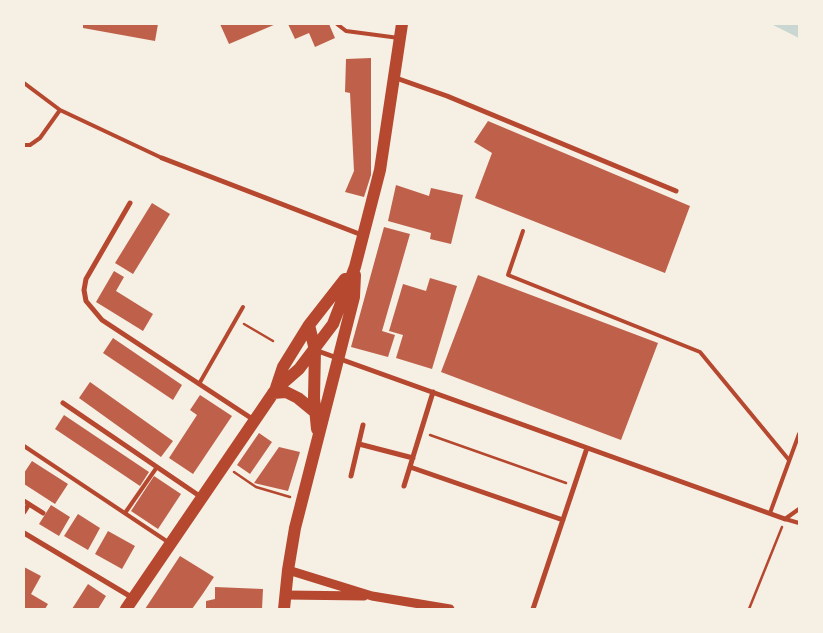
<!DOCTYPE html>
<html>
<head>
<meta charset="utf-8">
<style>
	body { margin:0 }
	#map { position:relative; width:823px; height:633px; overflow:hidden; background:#f6efe4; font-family:"Roboto Condensed",sans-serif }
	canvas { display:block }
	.frame { position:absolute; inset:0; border:25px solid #f6efe4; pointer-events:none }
</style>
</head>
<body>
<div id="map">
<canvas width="823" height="633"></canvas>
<div class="frame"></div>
</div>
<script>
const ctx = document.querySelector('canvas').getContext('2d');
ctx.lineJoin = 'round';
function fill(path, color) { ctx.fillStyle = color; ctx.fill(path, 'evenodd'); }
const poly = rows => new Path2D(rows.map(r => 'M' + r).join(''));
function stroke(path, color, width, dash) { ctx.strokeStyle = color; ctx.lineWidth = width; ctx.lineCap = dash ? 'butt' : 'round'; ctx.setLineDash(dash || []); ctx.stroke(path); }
const water = poly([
	[771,24,799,24,799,39,797,37]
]);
const building = poly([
	[83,24,158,24,155,41,83,28],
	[220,24,276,24,229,44],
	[288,24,329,24,335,38,315,47,309,33,295,39],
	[371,58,371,175,364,197,345,192,354,171,350,93,345,92,346,59],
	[488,121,690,206,665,273,475,198,492,153,474,142],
	[396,185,429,196,431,188,463,195,451,244,430,239,431,233,388,221],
	[152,203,170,214,133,274,115,263],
	[384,227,410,234,382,331,395,335,388,357,351,347],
	[114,271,124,277,116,291,153,314,143,331,96,302],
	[478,275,658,343,621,440,441,372],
	[430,278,457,286,432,369,396,358,403,335,389,331,403,284,426,291],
	[113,338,182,385,173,400,103,353],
	[90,382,173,441,161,457,79,398],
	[200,395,232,416,193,474,169,458,197,415,190,410],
	[64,415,149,472,140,486,55,429],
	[259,433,272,442,250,474,237,465],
	[279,447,300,452,288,491,254,483],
	[32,461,68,484,55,504,24,484,24,473],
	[154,476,181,494,158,529,131,511],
	[51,505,70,517,59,536,39,524],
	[78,514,100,528,88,550,64,536],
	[108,531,135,546,122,569,95,554],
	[180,556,214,577,202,595,192,609,145,609],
	[24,567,41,576,31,594,48,604,45,609,24,609],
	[88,584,106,596,98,609,72,609],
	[215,587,263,589,262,609,206,609,206,601,215,599]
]);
const path = poly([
	[244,324,273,341],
	[430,435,566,483],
	[234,472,256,487,290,497],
	[749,609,782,527]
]);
const service = poly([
	[337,24,346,31,399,38],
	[24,83,60,110],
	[24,145,30,145,40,138,60,110,162,158],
	[523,231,508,275,700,352,789,460],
	[199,384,243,307],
	[24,446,168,542],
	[125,513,157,467],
	[770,513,799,434],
	[785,519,799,509],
	[785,519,799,523]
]);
const minor = poly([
	[396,78,447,96,676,191],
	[162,158,362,235],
	[130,203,86,279,84,290,86,301,102,320,254,420],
	[315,350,785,519],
	[63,403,201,497],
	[359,444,413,458],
	[410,467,563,520],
	[351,476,363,425],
	[404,486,433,392],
	[24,501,43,513],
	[24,512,29,504],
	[24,533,133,598],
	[533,609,587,448]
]);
const tertiary = poly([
	[288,570,372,596,450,609],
	[286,595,364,596]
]);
const primary = poly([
	[309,325,315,350,314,398,317,429],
	[276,388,283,367,309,325,345,279],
	[273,393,286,392,298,398,315,412],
	[126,609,276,389,299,369,333,324,355,267,380,170,402,24],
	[284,609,288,570,295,528,354,297,355,275]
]);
fill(water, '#c9d6d2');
fill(building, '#bf614a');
stroke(path, '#b5482f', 2.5);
stroke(service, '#b5482f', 4);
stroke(minor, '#b5482f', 5);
stroke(tertiary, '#b5482f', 9);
stroke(primary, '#b5482f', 12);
</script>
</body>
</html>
